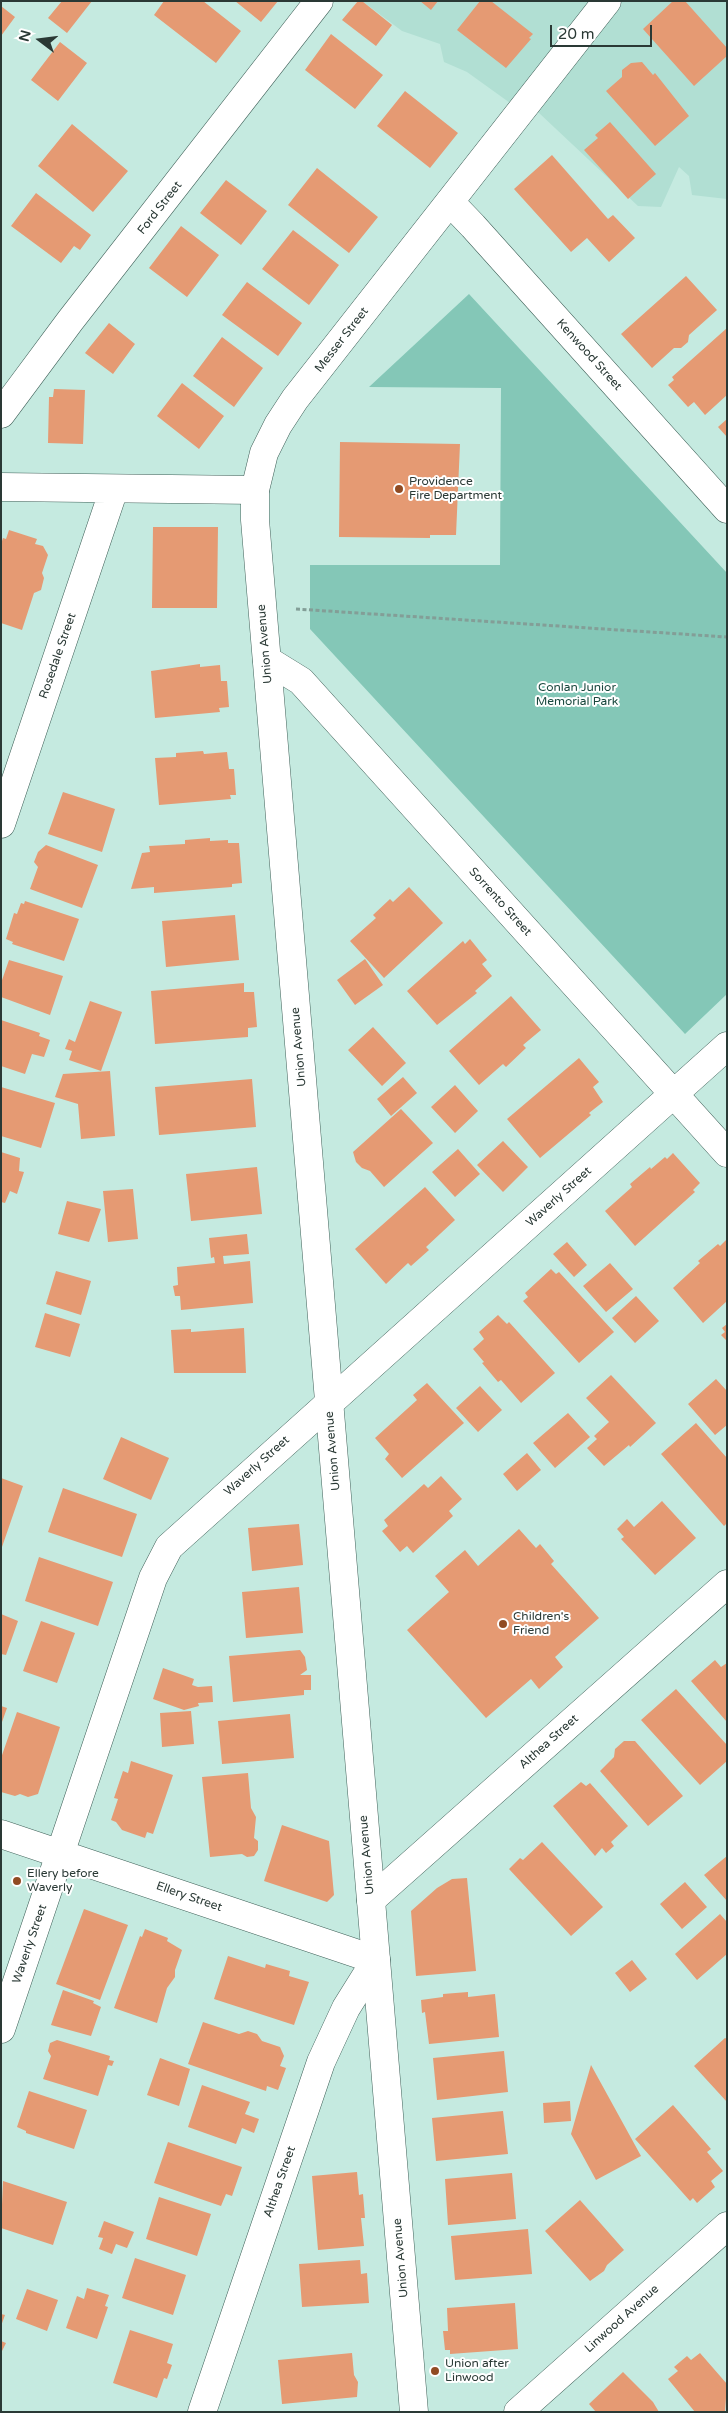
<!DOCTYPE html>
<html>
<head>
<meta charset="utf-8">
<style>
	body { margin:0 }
	#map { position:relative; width:728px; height:2413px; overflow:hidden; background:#c5eae0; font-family:"Varela Round",sans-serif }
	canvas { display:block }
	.frame { position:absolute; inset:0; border:2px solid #2a3935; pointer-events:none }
	.north { position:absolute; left:15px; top:15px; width:50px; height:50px; -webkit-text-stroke:4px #fff; paint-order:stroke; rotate:285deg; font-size:14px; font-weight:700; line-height:20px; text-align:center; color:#2a3935 }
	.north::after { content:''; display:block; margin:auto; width:18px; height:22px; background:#2a3935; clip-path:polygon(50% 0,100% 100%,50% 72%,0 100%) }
	.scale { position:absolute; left:550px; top:25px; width:102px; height:22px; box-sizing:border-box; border:2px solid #2a3935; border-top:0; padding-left:6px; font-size:15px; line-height:18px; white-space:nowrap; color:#2a3935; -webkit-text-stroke:4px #fff; paint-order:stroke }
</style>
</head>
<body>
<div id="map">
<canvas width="728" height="2413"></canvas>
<div class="frame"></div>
<div class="north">N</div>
<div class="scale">20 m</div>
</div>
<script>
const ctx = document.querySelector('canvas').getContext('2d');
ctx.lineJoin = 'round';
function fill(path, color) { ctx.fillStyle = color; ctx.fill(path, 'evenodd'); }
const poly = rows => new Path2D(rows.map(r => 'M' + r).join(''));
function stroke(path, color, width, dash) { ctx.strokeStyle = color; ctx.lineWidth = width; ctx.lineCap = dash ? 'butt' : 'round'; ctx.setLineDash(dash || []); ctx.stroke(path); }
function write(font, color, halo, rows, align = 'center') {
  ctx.font = font + ' "Varela Round",sans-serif'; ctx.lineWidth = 4; ctx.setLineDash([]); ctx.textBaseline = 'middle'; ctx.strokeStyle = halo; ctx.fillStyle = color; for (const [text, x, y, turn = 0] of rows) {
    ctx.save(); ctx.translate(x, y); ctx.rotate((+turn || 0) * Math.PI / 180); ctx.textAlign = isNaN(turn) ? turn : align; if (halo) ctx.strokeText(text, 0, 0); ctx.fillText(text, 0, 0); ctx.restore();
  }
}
const built = poly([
	[362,1,727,1,727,199,692,195,689,176,679,167,661,207,638,206,539,113,524,113,467,72,444,62,440,44,402,31]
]);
const green = poly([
	[469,294,727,573,727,994,685,1034,310,629,310,565,500,565,501,388,369,387]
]);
const building = poly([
	[62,1,92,1,67,33,48,18],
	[164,1,203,1,241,31,216,63,154,15],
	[235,1,278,1,261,22],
	[358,1,362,1,392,25,376,46,342,20],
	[420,1,438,1,431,10],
	[480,1,491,1,533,34,529,38,531,39,506,68,457,30],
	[673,1,685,1,727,48,727,56,694,86,643,29],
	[1,6,15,17,1,36],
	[331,34,383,75,355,109,305,70],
	[60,42,87,63,58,101,31,80],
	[642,62,653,75,655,73,689,116,655,146,606,91,622,77,622,70,631,63],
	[405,91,458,133,430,168,377,126],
	[610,122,656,174,628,199,584,150,598,138,595,135],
	[72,124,128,171,93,212,38,166],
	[552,155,608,219,613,215,635,238,609,262,587,238,571,252,514,189],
	[317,168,378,217,349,253,288,205],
	[226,180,267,211,241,245,200,213],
	[36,193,91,235,80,250,74,246,61,263,11,226],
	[181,226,219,255,187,297,149,268],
	[293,230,339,265,309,305,262,269],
	[686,276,717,310,689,335,688,342,681,348,674,348,652,368,621,334],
	[247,282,302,323,278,356,222,315],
	[109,323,135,344,113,374,85,353],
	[727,328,727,395,705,415,694,402,688,407,668,385,674,380,672,377],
	[222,337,263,368,234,407,193,376],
	[182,383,224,416,199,449,157,416],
	[54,389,85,390,83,444,48,443,49,397,53,397],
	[727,419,727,437,718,427],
	[340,442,460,444,456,535,430,535,430,538,339,537],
	[153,527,218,527,217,608,152,608],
	[9,530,37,539,35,544,43,546,48,555,42,573,44,578,41,590,34,593,22,630,1,623,1,544,3,538,6,539],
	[200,664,200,667,220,665,221,681,227,681,229,707,219,708,220,712,155,718,151,671],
	[203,751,204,754,227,752,229,769,234,769,236,795,230,795,231,799,159,805,155,758,176,757,176,753],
	[63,792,115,809,102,852,48,834],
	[210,838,210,841,228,840,228,843,239,843,242,883,232,884,232,887,154,893,154,887,131,889,142,853,150,852,149,846,185,844,185,840],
	[46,845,98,865,82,908,30,889,38,867,34,862,38,852],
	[409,887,443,923,384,978,350,941,376,918,373,915,390,899,393,902],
	[25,901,79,919,64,961,12,944,13,942,6,939,14,913,17,914,21,903,24,904],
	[235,915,239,960,166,967,162,921],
	[470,939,487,960,482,964,492,976,475,991,477,993,437,1025,407,991,463,941,465,944],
	[365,959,383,985,355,1005,337,980],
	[9,960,63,976,50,1015,1,997,1,983],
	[244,983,244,992,254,992,257,1027,248,1028,248,1037,155,1044,151,991],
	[511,996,541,1030,523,1045,526,1048,506,1067,503,1064,479,1085,449,1051],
	[90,1001,122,1012,101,1071,69,1060,72,1051,65,1049,69,1039,75,1042],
	[1,1020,40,1033,39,1036,50,1040,44,1057,32,1054,25,1074,1,1066],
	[373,1027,406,1063,382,1086,348,1050],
	[579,1058,599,1082,593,1087,603,1102,589,1113,591,1115,540,1158,507,1119],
	[110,1071,115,1136,81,1139,78,1104,55,1097,63,1074],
	[403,1077,417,1093,391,1116,377,1099],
	[252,1079,256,1127,159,1135,155,1087],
	[455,1085,478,1111,455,1133,431,1107],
	[1,1087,55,1103,41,1148,1,1136],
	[401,1109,433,1143,384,1187,370,1171,362,1168,356,1162,353,1152],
	[503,1141,528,1167,503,1192,477,1165],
	[458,1149,480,1174,455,1197,432,1172],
	[1,1152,20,1158,19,1171,24,1172,17,1194,10,1191,5,1203,1,1202],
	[673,1153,700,1183,693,1190,695,1192,635,1246,605,1211,632,1187,630,1184,650,1167,651,1169,665,1157,667,1159],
	[257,1167,262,1214,191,1221,186,1174],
	[425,1187,455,1220,426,1247,429,1250,411,1266,408,1263,386,1284,355,1249],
	[133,1189,138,1239,108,1242,103,1191],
	[67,1201,101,1209,89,1242,58,1234],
	[247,1234,249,1254,223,1256,224,1264,250,1261,253,1303,181,1310,180,1296,175,1296,173,1286,178,1285,177,1267,215,1263,214,1257,211,1258,209,1238],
	[727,1239,727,1301,703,1323,673,1288,700,1263,698,1261,718,1244,720,1246],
	[567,1242,587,1265,574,1277,553,1254],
	[610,1263,633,1289,606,1312,583,1286],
	[551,1269,556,1274,559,1272,614,1332,579,1363,523,1301,528,1297,525,1293],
	[56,1271,91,1281,81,1315,46,1304],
	[636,1296,659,1321,635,1343,612,1318],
	[45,1313,80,1324,70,1357,35,1347],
	[498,1315,507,1324,509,1322,555,1373,521,1403,501,1380,498,1382,482,1363,484,1362,473,1349,484,1339,479,1332],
	[727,1324,727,1341,721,1335,725,1332,722,1328],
	[244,1328,246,1373,174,1373,171,1330,191,1329,191,1332],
	[611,1375,656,1423,630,1447,629,1445,604,1466,587,1448,597,1439,594,1436,609,1422,586,1398],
	[716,1379,727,1391,727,1425,715,1435,688,1404],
	[427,1383,464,1423,402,1478,385,1459,389,1454,375,1438,417,1400,413,1395],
	[480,1386,502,1410,478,1432,456,1408],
	[568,1413,590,1437,555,1468,533,1443],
	[696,1423,727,1458,727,1523,724,1526,661,1454],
	[121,1437,169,1458,151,1500,103,1479],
	[527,1453,541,1470,517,1491,503,1474],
	[441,1476,462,1499,449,1511,453,1516,413,1553,407,1546,400,1552,382,1531,388,1526,384,1520,424,1484,428,1488],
	[1,1478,23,1486,2,1547,1,1547],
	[63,1488,137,1514,122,1557,48,1532],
	[662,1501,696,1538,655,1575,621,1539,624,1537,617,1529,627,1519,634,1527],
	[299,1524,303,1565,252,1571,248,1528],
	[519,1529,536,1548,540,1544,554,1561,551,1564,599,1618,555,1657,563,1667,539,1689,531,1679,486,1718,407,1630,449,1592,435,1576,465,1550,478,1566],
	[39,1557,113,1582,98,1626,25,1601],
	[299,1587,303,1633,246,1638,242,1592],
	[1,1614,18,1621,6,1655,1,1654],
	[41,1621,75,1633,57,1683,23,1671],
	[300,1650,305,1657,307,1670,300,1675,311,1675,311,1690,304,1690,304,1695,233,1702,229,1656],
	[715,1660,721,1667,727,1663,727,1722,691,1681],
	[163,1668,194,1679,192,1685,198,1687,212,1686,213,1702,198,1703,199,1706,184,1710,153,1699],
	[676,1689,727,1745,727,1761,700,1785,641,1720],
	[1,1706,7,1708,2,1722,1,1722],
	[191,1711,194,1744,162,1747,160,1713],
	[17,1712,60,1727,38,1794,28,1797,20,1794,15,1796,1,1792,1,1758],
	[290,1714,294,1758,222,1764,218,1721],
	[624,1741,635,1741,683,1796,648,1826,600,1771,614,1757,615,1749],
	[131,1761,173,1775,153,1834,147,1832,145,1838,122,1830,116,1822,111,1820,118,1799,114,1798,123,1771,128,1773],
	[248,1773,251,1808,256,1817,254,1838,258,1841,258,1850,254,1856,247,1857,242,1854,210,1857,202,1777],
	[581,1782,586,1786,590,1783,628,1826,611,1842,614,1846,606,1853,602,1848,595,1856,553,1806],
	[282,1825,329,1841,334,1895,327,1902,264,1881],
	[542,1842,603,1907,571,1936,509,1869,520,1858,523,1860],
	[727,1856,727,1901,704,1875],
	[467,1878,476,1971,416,1976,411,1911,437,1888,452,1879],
	[685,1882,707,1907,682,1929,660,1904],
	[84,1909,128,1925,100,2000,56,1984],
	[720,1914,727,1922,727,1954,697,1980,675,1954],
	[145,1929,168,1938,167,1941,182,1950,175,1970,175,1977,167,1988,157,2023,114,2008,140,1936,142,1937],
	[228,1956,265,1968,266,1964,290,1971,289,1976,309,1982,294,2025,214,1999],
	[632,1960,647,1979,630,1992,615,1973],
	[63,1990,94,2001,93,2003,101,2007,91,2036,51,2025],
	[468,1992,468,1997,495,1994,499,2037,429,2044,425,2012,422,2013,421,2000,443,1997,443,1994],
	[203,2022,239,2034,248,2031,257,2034,262,2041,280,2047,284,2056,280,2066,286,2068,278,2090,267,2086,266,2091,188,2064],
	[725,2038,727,2039,727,2102,694,2066],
	[57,2040,110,2056,109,2060,114,2061,112,2066,108,2065,98,2096,43,2079,51,2056,48,2051,50,2043],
	[504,2051,508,2092,437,2100,433,2058],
	[160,2058,190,2069,179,2106,147,2095],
	[591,2065,641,2156,596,2180,571,2134],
	[202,2085,250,2102,245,2114,259,2119,254,2133,242,2128,236,2144,188,2127],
	[29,2091,87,2110,74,2149,26,2133,26,2131,17,2127],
	[570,2101,571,2121,544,2123,543,2103],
	[673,2105,711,2149,707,2152,723,2171,711,2181,715,2187,697,2203,693,2198,690,2201,635,2139],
	[503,2111,508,2154,436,2161,432,2118],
	[168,2142,242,2167,232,2196,226,2194,221,2206,154,2183],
	[357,2172,359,2195,363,2194,365,2218,361,2218,364,2246,318,2250,312,2176],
	[512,2173,516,2219,448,2225,445,2179],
	[3,2181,67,2202,53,2245,1,2228],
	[159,2197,211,2214,197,2256,146,2239],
	[580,2200,624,2250,607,2265,604,2271,590,2281,545,2231],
	[104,2221,134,2232,127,2248,116,2244,112,2254,99,2249,103,2238,98,2237],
	[528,2229,532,2274,455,2280,451,2236],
	[135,2258,186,2275,173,2315,122,2298],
	[360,2260,361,2274,367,2273,369,2303,302,2307,299,2264],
	[87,2288,109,2295,105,2306,108,2307,97,2339,66,2328,77,2296,84,2299],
	[27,2289,58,2300,47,2331,16,2319],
	[515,2303,518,2349,450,2354,450,2350,445,2350,443,2331,448,2331,447,2308],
	[1,2314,5,2315,1,2326],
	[130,2330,173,2344,167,2363,172,2365,167,2379,164,2378,157,2398,113,2383],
	[1,2341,6,2343,1,2353],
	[352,2353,354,2375,358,2382,357,2397,282,2404,278,2360],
	[700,2353,727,2384,725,2412,695,2412,668,2379,678,2371,674,2367,687,2356,691,2360],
	[623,2372,653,2402,659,2412,596,2412,589,2404]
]);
const path = poly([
	[296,609,727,637]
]);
const minor = poly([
	[450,202,473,226,727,509],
	[1,414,70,321,319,1],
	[1,487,255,490],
	[267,660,301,681,727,1153],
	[1,824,114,489],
	[1,1834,376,1960,346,2008,321,2062,202,2412],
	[371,1900,727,1584],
	[1,2029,153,1578,169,1547,727,1046],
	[518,2412,727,2226]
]);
const major = poly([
	[414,2412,255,520,255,490,264,453,278,425,295,399,607,1]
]);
const markers = [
	[399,489,5,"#914b23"],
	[503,1624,5,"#914b23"],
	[17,1881,5,"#914b23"],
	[435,2371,5,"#914b23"]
];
const streetNames = [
	["Ford Street",160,208,-52],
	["Messer Street",342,340,-52],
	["Kenwood Street",589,355,48],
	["Union Avenue",265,644,-95],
	["Rosedale Street",58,656,-71],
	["Sorrento Street",500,902,48],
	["Union Avenue",299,1047,-95],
	["Waverly Street",559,1197,-42],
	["Union Avenue",333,1451,-95],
	["Waverly Street",257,1466,-42],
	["Althea Street",549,1742,-42],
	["Union Avenue",367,1855,-95],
	["Ellery Street",189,1897,19],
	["Waverly Street",30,1944,-71],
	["Althea Street",280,2182,-71],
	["Union Avenue",401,2258,-95],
	["Linwood Avenue",622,2319,-42]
];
const poiNames = [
	["Providence",409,482],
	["Fire Department",409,496],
	["Children's",513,1617],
	["Friend",513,1631],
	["Ellery before",27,1874],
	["Waverly",27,1888],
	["Union after",445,2364],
	["Linwood",445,2378]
];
const parkNames = [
	["Conlan Junior",577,688],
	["Memorial Park",577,702]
];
fill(built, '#b1dfd3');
fill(green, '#84c7b7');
fill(building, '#e59a73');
stroke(minor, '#406159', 29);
stroke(major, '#406159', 29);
stroke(path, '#839e97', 3, [4, 2.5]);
stroke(minor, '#fff', 28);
stroke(major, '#fff', 28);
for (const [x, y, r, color] of markers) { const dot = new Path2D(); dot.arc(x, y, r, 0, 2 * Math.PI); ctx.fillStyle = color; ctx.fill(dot); stroke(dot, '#fff', 2); }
write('12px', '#2a3935', '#fff', streetNames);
write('12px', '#2a3935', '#fff', poiNames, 'left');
write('12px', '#18473d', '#fff', parkNames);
</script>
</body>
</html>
